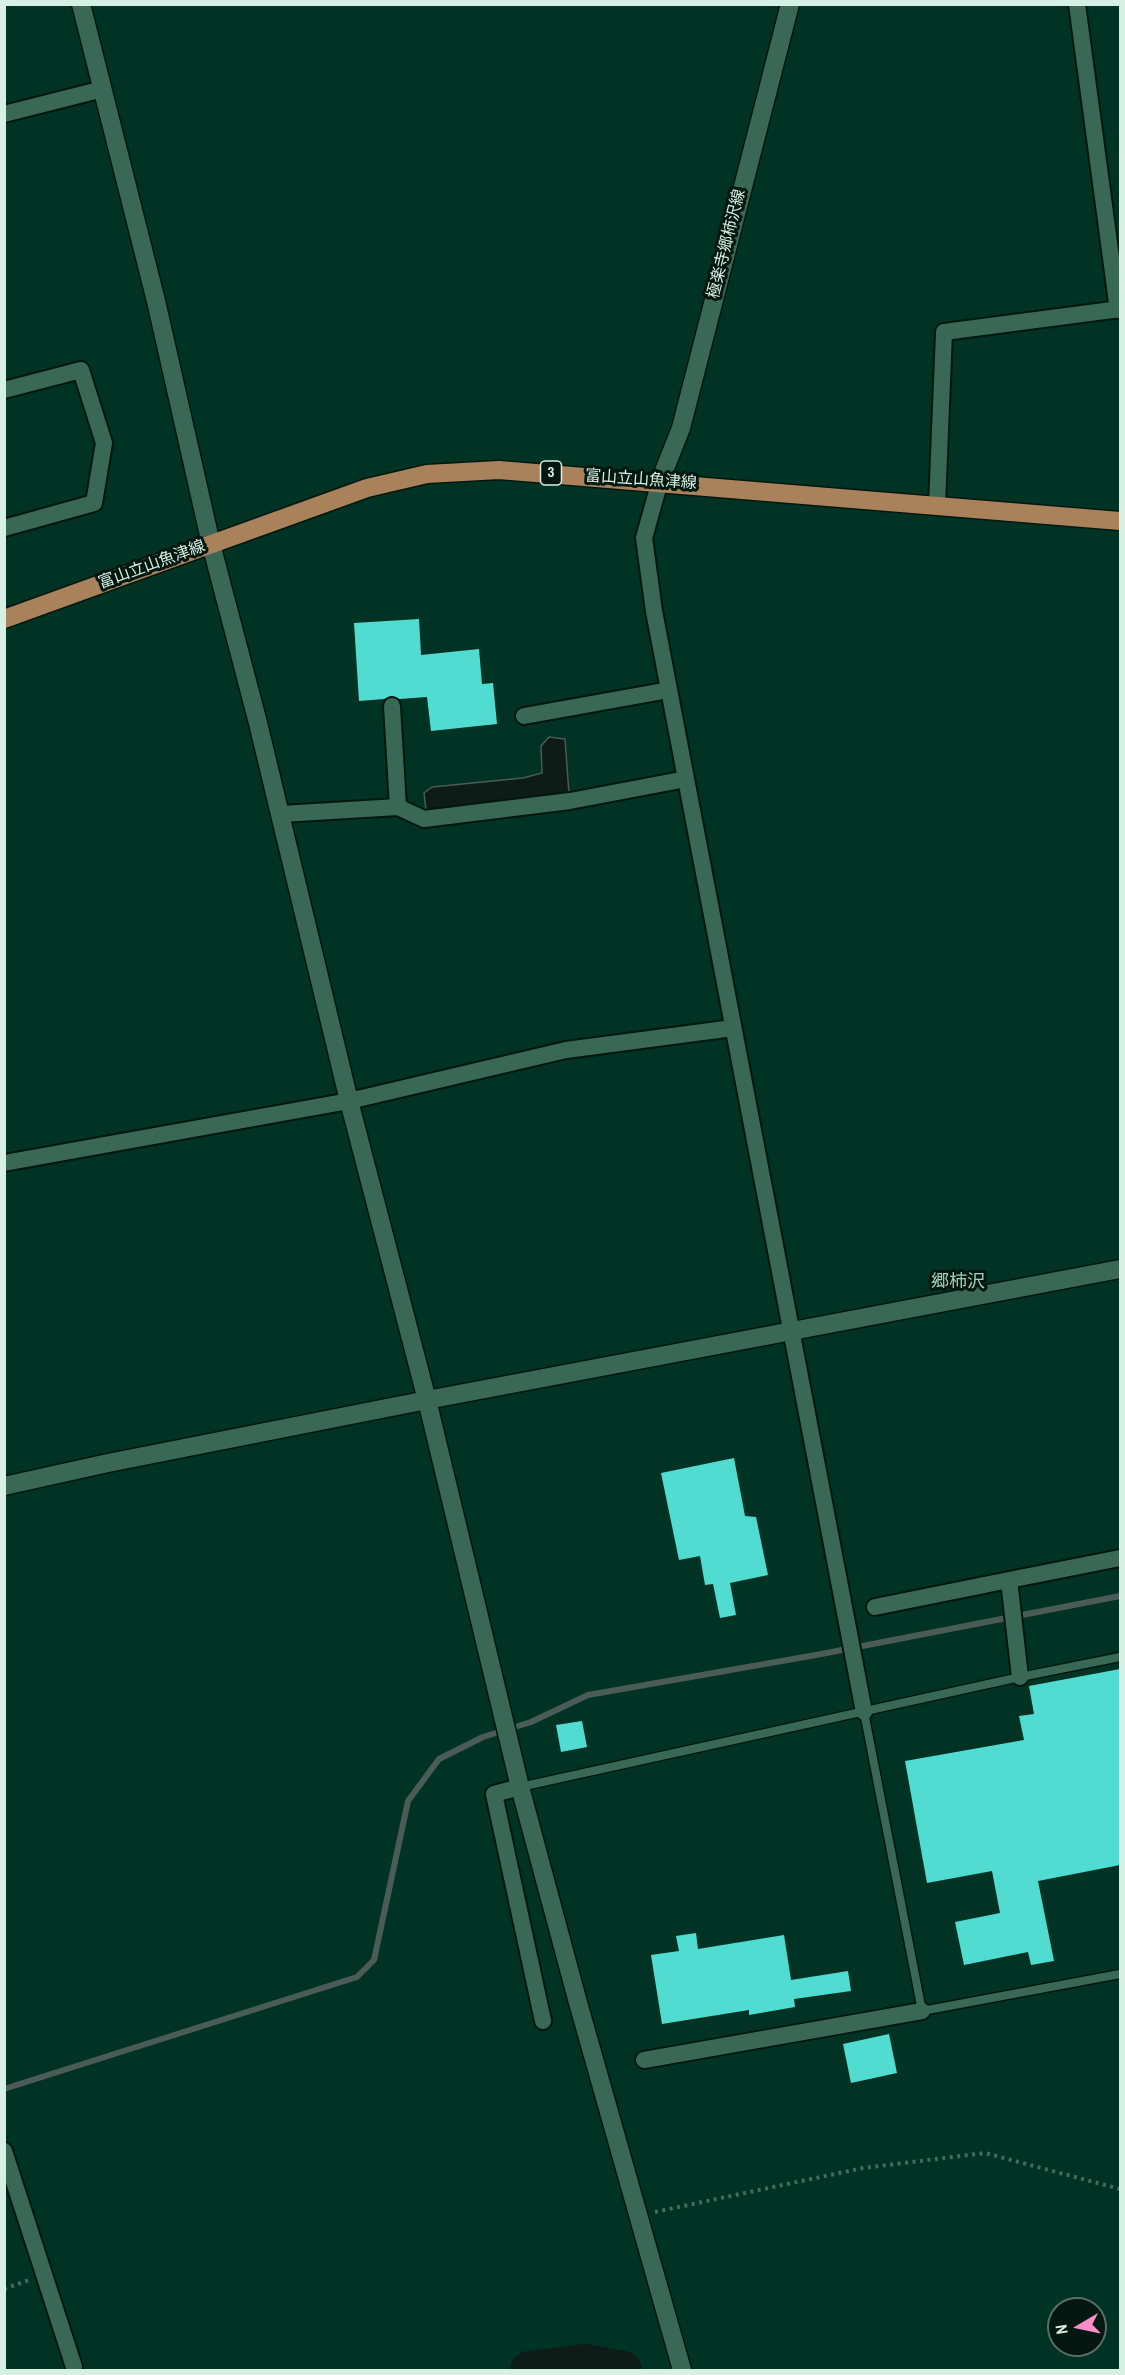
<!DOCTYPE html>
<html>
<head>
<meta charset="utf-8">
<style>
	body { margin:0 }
	#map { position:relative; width:1125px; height:2375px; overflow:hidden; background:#003324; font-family:"Archivo Narrow",sans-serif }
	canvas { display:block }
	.frame { position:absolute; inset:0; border:6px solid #d7f0e5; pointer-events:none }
	.north { position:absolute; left:1047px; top:2297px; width:60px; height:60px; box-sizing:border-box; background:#041710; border:2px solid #586e65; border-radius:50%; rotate:261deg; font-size:16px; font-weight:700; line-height:24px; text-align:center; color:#d7f0e5 }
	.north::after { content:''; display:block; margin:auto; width:21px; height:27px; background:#fa8fc8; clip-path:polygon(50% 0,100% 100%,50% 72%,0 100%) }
</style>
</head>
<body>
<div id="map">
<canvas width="1125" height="2375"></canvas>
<div class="frame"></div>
<div class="north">N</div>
</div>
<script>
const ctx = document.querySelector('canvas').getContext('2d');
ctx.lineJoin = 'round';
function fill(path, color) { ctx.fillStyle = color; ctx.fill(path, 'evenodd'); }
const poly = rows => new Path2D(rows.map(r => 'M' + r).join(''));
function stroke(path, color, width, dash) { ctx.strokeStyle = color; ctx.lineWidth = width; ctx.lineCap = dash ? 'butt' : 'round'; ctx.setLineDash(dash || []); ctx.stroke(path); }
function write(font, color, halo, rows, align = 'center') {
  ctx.font = font + ' "Archivo Narrow","Noto Sans JP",sans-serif'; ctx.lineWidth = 6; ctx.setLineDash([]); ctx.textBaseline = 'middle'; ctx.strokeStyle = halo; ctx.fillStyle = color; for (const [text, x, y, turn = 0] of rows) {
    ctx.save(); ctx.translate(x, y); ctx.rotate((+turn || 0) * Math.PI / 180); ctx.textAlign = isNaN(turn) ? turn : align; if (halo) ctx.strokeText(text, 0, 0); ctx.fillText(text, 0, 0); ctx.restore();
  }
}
const water = poly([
	[549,737,565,739,569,794,426,810,424,793,432,787,523,778,542,773,541,746,549,737]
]);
const stream = poly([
	[4,2089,357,1977,374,1960,408,1801,439,1759,483,1737,531,1722,588,1695,816,1655,1120,1596]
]);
const river = poly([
	[529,2370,584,2363,623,2370]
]);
const building = poly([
	[419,619,421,655,479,649,482,684,493,683,497,724,431,731,427,697,399,699,391,696,384,699,359,701,354,623],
	[734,1458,745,1516,756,1517,768,1575,730,1583,736,1615,720,1618,713,1584,705,1585,700,1556,679,1560,661,1473],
	[1120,1669,1120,1865,1038,1881,1054,1961,1031,1965,1028,1952,964,1965,955,1922,1000,1913,992,1871,927,1883,905,1761,1024,1740,1019,1716,1034,1714,1029,1686],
	[582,1721,587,1747,561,1752,556,1725],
	[696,1933,698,1949,784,1935,791,1980,848,1971,851,1991,794,1999,795,2007,749,2015,749,2010,662,2024,651,1955,679,1951,676,1936],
	[889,2034,897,2073,851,2083,843,2044]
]);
const path = poly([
	[655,2212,863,2168,985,2153,1120,2189],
	[4,2289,29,2280]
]);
const lane = poly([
	[864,1712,922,2011,1120,1974],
	[520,1787,1020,1677,1120,1657]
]);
const street = poly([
	[1077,4,1118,310],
	[4,114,103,89],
	[4,390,81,370,104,443,94,503,4,528],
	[660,481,644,538,654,611,864,1712],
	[937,505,944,332,1120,309],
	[392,706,398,807],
	[524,716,669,690],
	[281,814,398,807,424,819,570,801,686,779],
	[4,1163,349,1101,566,1050,733,1028],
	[1009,1580,1120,1558],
	[875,1607,1009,1580,1020,1677],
	[520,1787,494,1794,543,2021],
	[644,2060,922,2011],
	[4,2151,74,2367]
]);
const secondary = poly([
	[81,4,156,301,211,544,258,723,349,1101,427,1400,520,1787,577,1999,682,2370],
	[660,481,681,428,790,4],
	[4,1486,108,1463,427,1400,1120,1269]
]);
const primary = poly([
	[4,619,367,488,427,474,499,470,1120,521]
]);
const shields = [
	[551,473,21]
];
const shieldNames = [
	["3",551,473]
];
const streetNames = [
	["極楽寺郷柿沢線",727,244,-76],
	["富山立山魚津線",641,480,4],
	["富山立山魚津線",152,565,-20]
];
const neighbourhoodNames = [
	["郷柿沢",958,1282]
];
fill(water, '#0d1c17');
stroke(water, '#4a5c55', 1.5);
stroke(stream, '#4a5c55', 6);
stroke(river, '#0d1c17', 38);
fill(building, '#50dcd1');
stroke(lane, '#01180f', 11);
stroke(street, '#01180f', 20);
stroke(secondary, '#01180f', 21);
stroke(primary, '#01180f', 21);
stroke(path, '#416c5e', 4, [3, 4.5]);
stroke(lane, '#396856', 8);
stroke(street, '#396856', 16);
stroke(secondary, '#396856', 18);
stroke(primary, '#a9825c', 18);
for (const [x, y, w] of shields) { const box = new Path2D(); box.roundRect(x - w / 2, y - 12, w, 24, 4.5); ctx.fillStyle = '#041710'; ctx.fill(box); stroke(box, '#d7f0e5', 1.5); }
write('bold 15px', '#d7f0e5', null, shieldNames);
write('16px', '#d7f0e5', '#041710', streetNames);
write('18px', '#a0d2be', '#041710', neighbourhoodNames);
</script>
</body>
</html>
